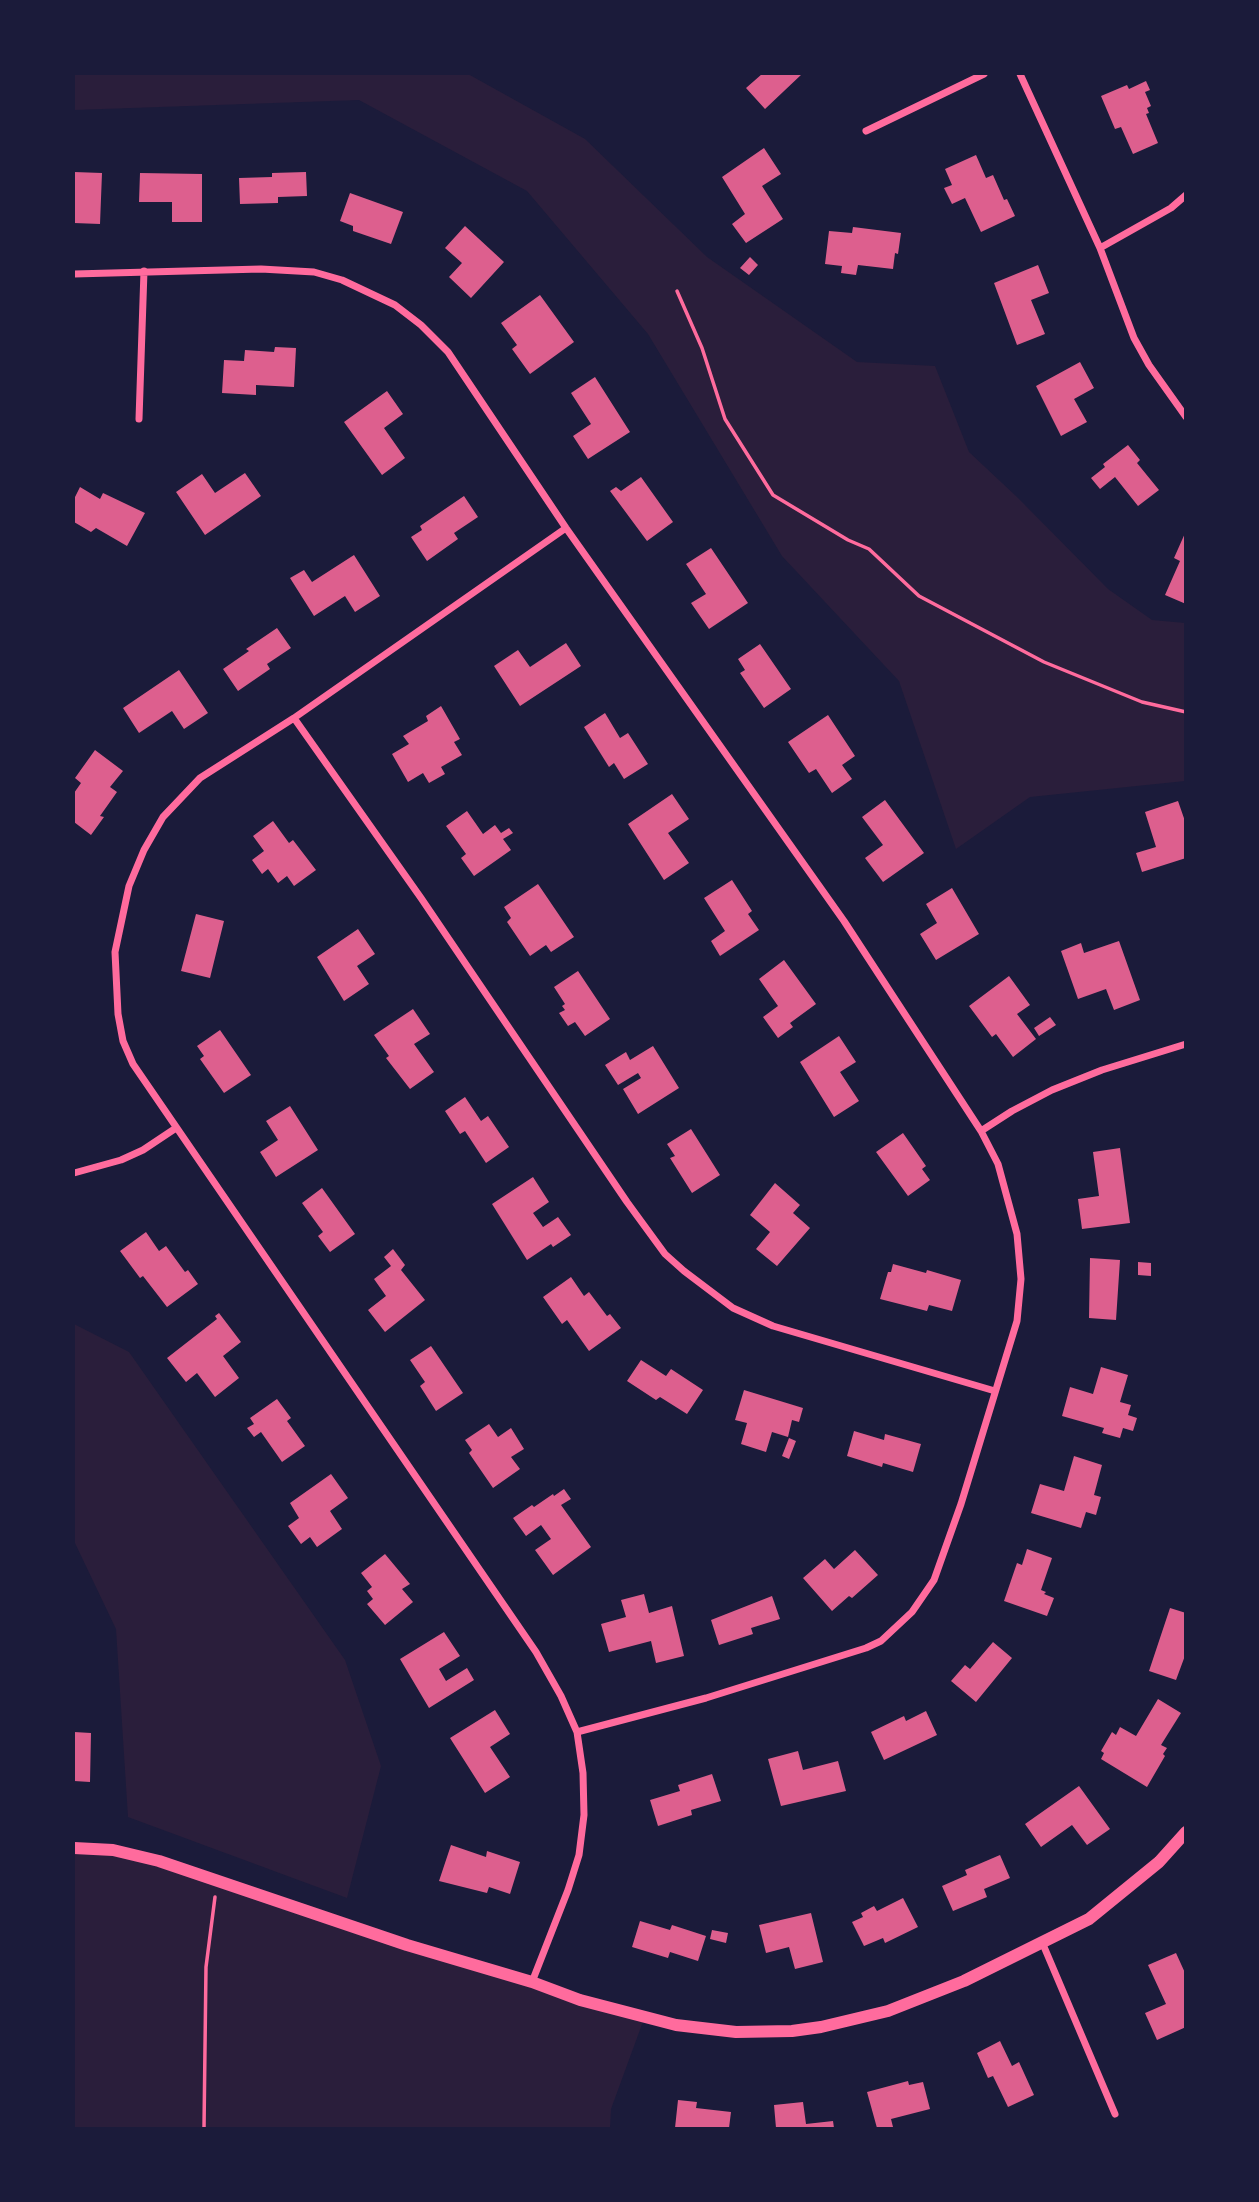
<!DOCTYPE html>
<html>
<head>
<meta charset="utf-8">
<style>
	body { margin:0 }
	#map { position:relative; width:1259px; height:2202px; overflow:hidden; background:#1b1b3a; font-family:Quicksand,sans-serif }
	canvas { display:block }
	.frame { position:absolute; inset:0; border:75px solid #1b1b3a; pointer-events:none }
</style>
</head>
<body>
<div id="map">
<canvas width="1259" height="2202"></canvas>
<div class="frame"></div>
</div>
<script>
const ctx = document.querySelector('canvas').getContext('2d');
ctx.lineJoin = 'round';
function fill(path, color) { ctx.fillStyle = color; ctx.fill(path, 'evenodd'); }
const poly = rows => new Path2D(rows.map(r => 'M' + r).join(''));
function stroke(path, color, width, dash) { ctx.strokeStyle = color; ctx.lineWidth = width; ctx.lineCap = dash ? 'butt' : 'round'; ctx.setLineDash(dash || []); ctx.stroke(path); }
const green = poly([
	[74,74,468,74,585,139,707,257,857,362,935,366,969,452,1017,497,1108,589,1152,620,1185,623,1185,781,1030,797,956,849,899,681,782,556,648,334,527,191,359,100,74,110],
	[74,1324,129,1352,345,1660,381,1766,347,1898,128,1817,116,1629,74,1541],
	[74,1848,113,1850,645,2016,611,2109,610,2128,74,2128]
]);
const building = poly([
	[762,74,802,74,765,109,746,88],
	[1146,81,1150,90,1145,92,1151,106,1147,108,1149,113,1146,114,1158,143,1133,154,1121,127,1115,129,1101,96,1127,85,1129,89],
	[764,148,781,174,762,186,783,219,746,243,732,224,745,214,722,177],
	[976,155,986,178,993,175,1004,200,1007,199,1015,216,981,232,965,198,952,204,944,188,952,185,945,169],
	[74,172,102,173,100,224,74,223],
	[306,172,307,196,278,197,278,203,240,204,239,178,272,177,272,173],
	[140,173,202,174,202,222,172,222,172,202,139,202],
	[350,193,403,212,391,244,353,231,353,226,340,221],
	[465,226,504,262,471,298,449,277,462,263,445,248],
	[853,227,901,233,898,254,895,253,893,269,858,265,856,275,841,273,842,266,825,264,829,231,852,233],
	[750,257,758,265,749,275,740,268],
	[1038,265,1049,293,1031,300,1045,334,1017,345,994,283],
	[540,295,574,342,530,374,512,349,517,345,501,323],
	[275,347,296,348,294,387,256,385,256,395,222,393,224,360,244,361,245,350,274,352],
	[1080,362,1094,388,1074,399,1087,422,1061,436,1036,386],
	[595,377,630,432,588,459,573,436,591,424,571,393],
	[387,391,403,414,384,428,405,458,382,475,344,422],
	[1128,445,1140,460,1137,463,1159,490,1138,506,1115,477,1100,489,1091,478,1105,467,1103,464],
	[245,473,261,496,205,535,176,492,202,474,215,493],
	[641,477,673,522,647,541,610,491,616,487,621,491],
	[80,487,100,499,103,493,145,513,127,546,96,528,91,532,74,522,74,499],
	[464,496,478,517,454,533,458,539,427,561,411,537,422,530,420,526],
	[1186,531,1186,604,1165,595,1180,561,1174,558],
	[711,548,748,603,709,629,691,603,706,594,686,564],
	[354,555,380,596,355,612,345,596,314,616,290,578,304,570,312,582],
	[277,628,291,648,267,664,270,669,238,691,223,669,249,651,246,649],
	[566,643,581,666,520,706,494,666,518,650,530,667],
	[760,644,791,689,764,708,740,673,745,670,738,659],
	[179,670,208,713,184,729,172,711,139,733,123,708],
	[441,706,460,739,454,742,462,755,441,767,445,774,429,783,423,773,408,782,392,754,409,744,403,736,428,721,426,716],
	[605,713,620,738,628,733,648,764,624,779,614,763,609,767,584,727],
	[828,715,855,756,842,765,852,779,832,793,816,769,809,773,788,742],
	[95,750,123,771,110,787,117,792,100,816,104,817,91,835,74,822,74,793,81,783,75,778],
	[672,794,689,819,668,833,689,863,664,880,628,824],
	[885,800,924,853,883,882,865,858,883,845,862,817],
	[1178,801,1186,824,1186,858,1142,872,1136,853,1156,847,1145,812],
	[467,811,483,834,495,825,501,833,509,828,513,833,503,839,511,850,474,876,461,858,466,854,446,826],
	[273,821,289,843,293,840,316,870,294,886,287,876,278,883,268,869,262,874,252,860,264,851,253,836],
	[732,880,752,911,748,914,759,930,720,956,711,941,725,931,704,898],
	[538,884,574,937,551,952,546,945,530,956,507,922,511,918,504,907],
	[952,888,979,934,936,960,920,934,937,923,926,904],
	[196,914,224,921,210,978,181,971],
	[358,929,375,954,357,966,369,984,344,1001,317,957],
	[1119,941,1140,1000,1114,1010,1106,989,1078,999,1061,951,1081,943,1084,953],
	[784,960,816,1004,790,1023,793,1027,778,1038,763,1017,778,1006,759,979],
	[578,971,610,1019,585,1036,575,1022,568,1026,559,1013,565,1010,562,1006,565,1004,554,987],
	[1009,976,1030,1005,1017,1014,1036,1039,1013,1057,996,1034,992,1037,969,1006],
	[413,1009,430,1034,414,1044,434,1072,410,1089,386,1058,389,1056,374,1035],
	[1050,1017,1056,1025,1039,1036,1034,1028],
	[220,1030,251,1075,224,1093,200,1059,204,1056,197,1046],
	[839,1036,856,1062,840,1072,859,1101,834,1117,800,1062],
	[653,1046,679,1088,638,1114,623,1089,641,1078,638,1073,618,1085,605,1065,626,1052,630,1060],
	[465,1097,481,1121,488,1116,509,1147,486,1163,465,1131,460,1134,445,1111],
	[290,1106,318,1150,276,1177,260,1152,278,1140,266,1121],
	[691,1129,720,1175,692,1193,670,1158,675,1156,667,1144],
	[903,1133,926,1166,922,1169,930,1180,908,1196,876,1152],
	[1120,1148,1130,1223,1082,1229,1078,1199,1099,1196,1093,1152],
	[533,1177,549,1202,533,1213,543,1227,558,1217,571,1235,553,1247,551,1244,527,1260,492,1204],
	[775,1183,800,1205,793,1213,810,1228,777,1266,756,1249,770,1232,750,1215],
	[322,1188,355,1234,330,1252,318,1236,323,1232,302,1203],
	[146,1232,159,1251,166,1246,185,1272,188,1270,198,1284,167,1307,143,1276,140,1278,120,1251],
	[393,1249,405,1265,401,1270,425,1300,385,1332,368,1310,386,1296,374,1279,391,1266,384,1257],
	[1090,1258,1120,1260,1116,1320,1089,1318],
	[1138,1262,1151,1263,1151,1276,1138,1275],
	[893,1264,926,1273,927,1270,961,1280,952,1311,929,1305,927,1311,880,1299,888,1272,891,1272],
	[571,1277,584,1296,589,1292,607,1316,610,1314,621,1328,589,1351,567,1320,562,1324,543,1297],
	[219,1313,241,1342,223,1356,239,1378,215,1397,197,1373,186,1382,167,1358,217,1319,215,1316],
	[431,1346,463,1393,436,1411,420,1386,425,1382,410,1360],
	[641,1360,666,1376,671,1369,703,1390,687,1414,660,1397,656,1400,627,1381],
	[1101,1367,1128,1375,1120,1402,1131,1405,1128,1415,1137,1418,1133,1431,1123,1428,1120,1438,1102,1433,1104,1428,1062,1416,1070,1387,1093,1394],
	[744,1390,803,1408,799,1422,792,1420,788,1437,772,1432,766,1452,741,1444,747,1423,735,1420],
	[277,1399,291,1418,287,1421,305,1446,282,1462,261,1432,254,1437,247,1428,254,1424,250,1418],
	[489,1424,498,1437,511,1428,524,1449,511,1457,520,1469,493,1488,469,1453,472,1450,465,1440],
	[854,1431,884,1440,885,1434,921,1444,913,1472,883,1463,882,1467,847,1456],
	[789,1438,796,1441,789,1459,782,1456],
	[1074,1456,1102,1465,1094,1495,1101,1497,1096,1515,1086,1512,1081,1528,1031,1513,1040,1484,1064,1491],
	[331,1474,348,1498,330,1511,342,1529,317,1547,310,1537,301,1544,288,1526,299,1518,290,1503],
	[564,1489,571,1499,561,1505,591,1547,553,1575,535,1550,551,1539,541,1525,526,1536,513,1518,532,1505,534,1507,553,1494,554,1496],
	[1027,1549,1052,1558,1041,1590,1046,1592,1044,1594,1054,1598,1047,1616,1004,1601,1017,1563,1022,1565],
	[855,1550,878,1575,852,1598,849,1596,832,1611,803,1578,825,1559,834,1569],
	[385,1554,410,1584,402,1589,413,1602,385,1625,367,1604,373,1599,367,1591,372,1587,361,1573],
	[644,1594,649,1613,672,1606,684,1656,656,1663,651,1641,609,1652,601,1624,626,1617,621,1600],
	[772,1596,780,1619,751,1628,753,1634,719,1645,711,1620],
	[1170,1608,1186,1613,1186,1653,1176,1680,1149,1671],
	[444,1632,460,1656,439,1669,446,1681,467,1668,474,1680,429,1708,400,1659],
	[993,1642,1012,1658,976,1702,951,1681,965,1665,970,1669],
	[1158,1699,1181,1713,1161,1745,1167,1748,1163,1754,1165,1756,1147,1787,1101,1759,1104,1753,1101,1751,1112,1732,1116,1735,1120,1727,1136,1736],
	[495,1710,510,1734,490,1747,510,1777,485,1793,450,1738],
	[926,1711,937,1735,884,1760,871,1732,904,1716,906,1721],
	[74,1732,91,1733,90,1782,74,1781],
	[798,1751,803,1770,838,1761,846,1791,781,1806,768,1759],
	[712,1774,721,1801,691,1810,692,1815,658,1826,650,1800,680,1791,678,1785],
	[1079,1786,1110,1829,1087,1845,1072,1825,1041,1847,1025,1824],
	[451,1845,486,1857,487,1851,520,1862,510,1894,489,1887,487,1893,439,1881],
	[1000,1855,1010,1878,984,1889,987,1897,953,1911,942,1886,967,1875,965,1870],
	[903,1898,918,1927,885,1943,883,1938,864,1946,852,1922,863,1917,861,1913,874,1906,877,1911],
	[811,1913,823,1962,795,1969,789,1947,766,1953,759,1925],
	[640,1921,670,1930,672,1925,706,1936,698,1961,670,1952,668,1958,632,1947],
	[712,1930,728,1933,726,1943,710,1939],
	[1176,1953,1186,1975,1186,2027,1157,2040,1145,2013,1166,2004,1148,1965],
	[1000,2041,1012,2066,1019,2062,1034,2095,1008,2107,993,2076,988,2078,977,2053],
	[908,2081,909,2085,923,2082,930,2109,891,2119,893,2127,877,2128,867,2092],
	[678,2100,697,2102,696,2108,731,2112,729,2128,675,2128],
	[803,2102,806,2124,833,2121,834,2128,776,2128,774,2105]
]);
const path = poly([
	[677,291,702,348,725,419,773,495,848,540,869,549,919,596,1044,662,1142,702,1186,712],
	[204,2128,206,1967,215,1897]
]);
const minor = poly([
	[1020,74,1100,248,1134,338,1149,365,1186,417],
	[866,131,984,74],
	[1100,248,1171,208,1186,195],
	[74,274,261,269,314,272,342,280,395,305,421,325,448,352,566,528,844,921,981,1131,998,1164,1017,1234,1021,1279,1017,1321,961,1504,934,1580,912,1612,881,1641,866,1648,706,1698,577,1732],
	[139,419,144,271],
	[294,718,421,898,627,1202,665,1254,684,1271,733,1308,773,1326,995,1391],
	[981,1131,1012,1111,1052,1090,1102,1070,1186,1044],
	[74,1173,121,1160,143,1150,176,1128],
	[1042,1942,1115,2114],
	[532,1982,568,1890,579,1855,584,1815,583,1773,577,1732,561,1696,536,1652,133,1064,123,1041,118,1014,115,952,129,886,144,850,163,817,200,778,294,718,566,528]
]);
const tertiary = poly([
	[74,1848,113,1850,159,1861,407,1945,532,1982,580,2000,676,2025,736,2032,792,2031,821,2027,888,2011,964,1981,1089,1919,1159,1862,1186,1832]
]);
fill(green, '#2a1e3b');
fill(building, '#dd5f8e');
stroke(path, '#ff6b9d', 3.5);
stroke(minor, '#ff6b9d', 7);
stroke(tertiary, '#ff6b9d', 12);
</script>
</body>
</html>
